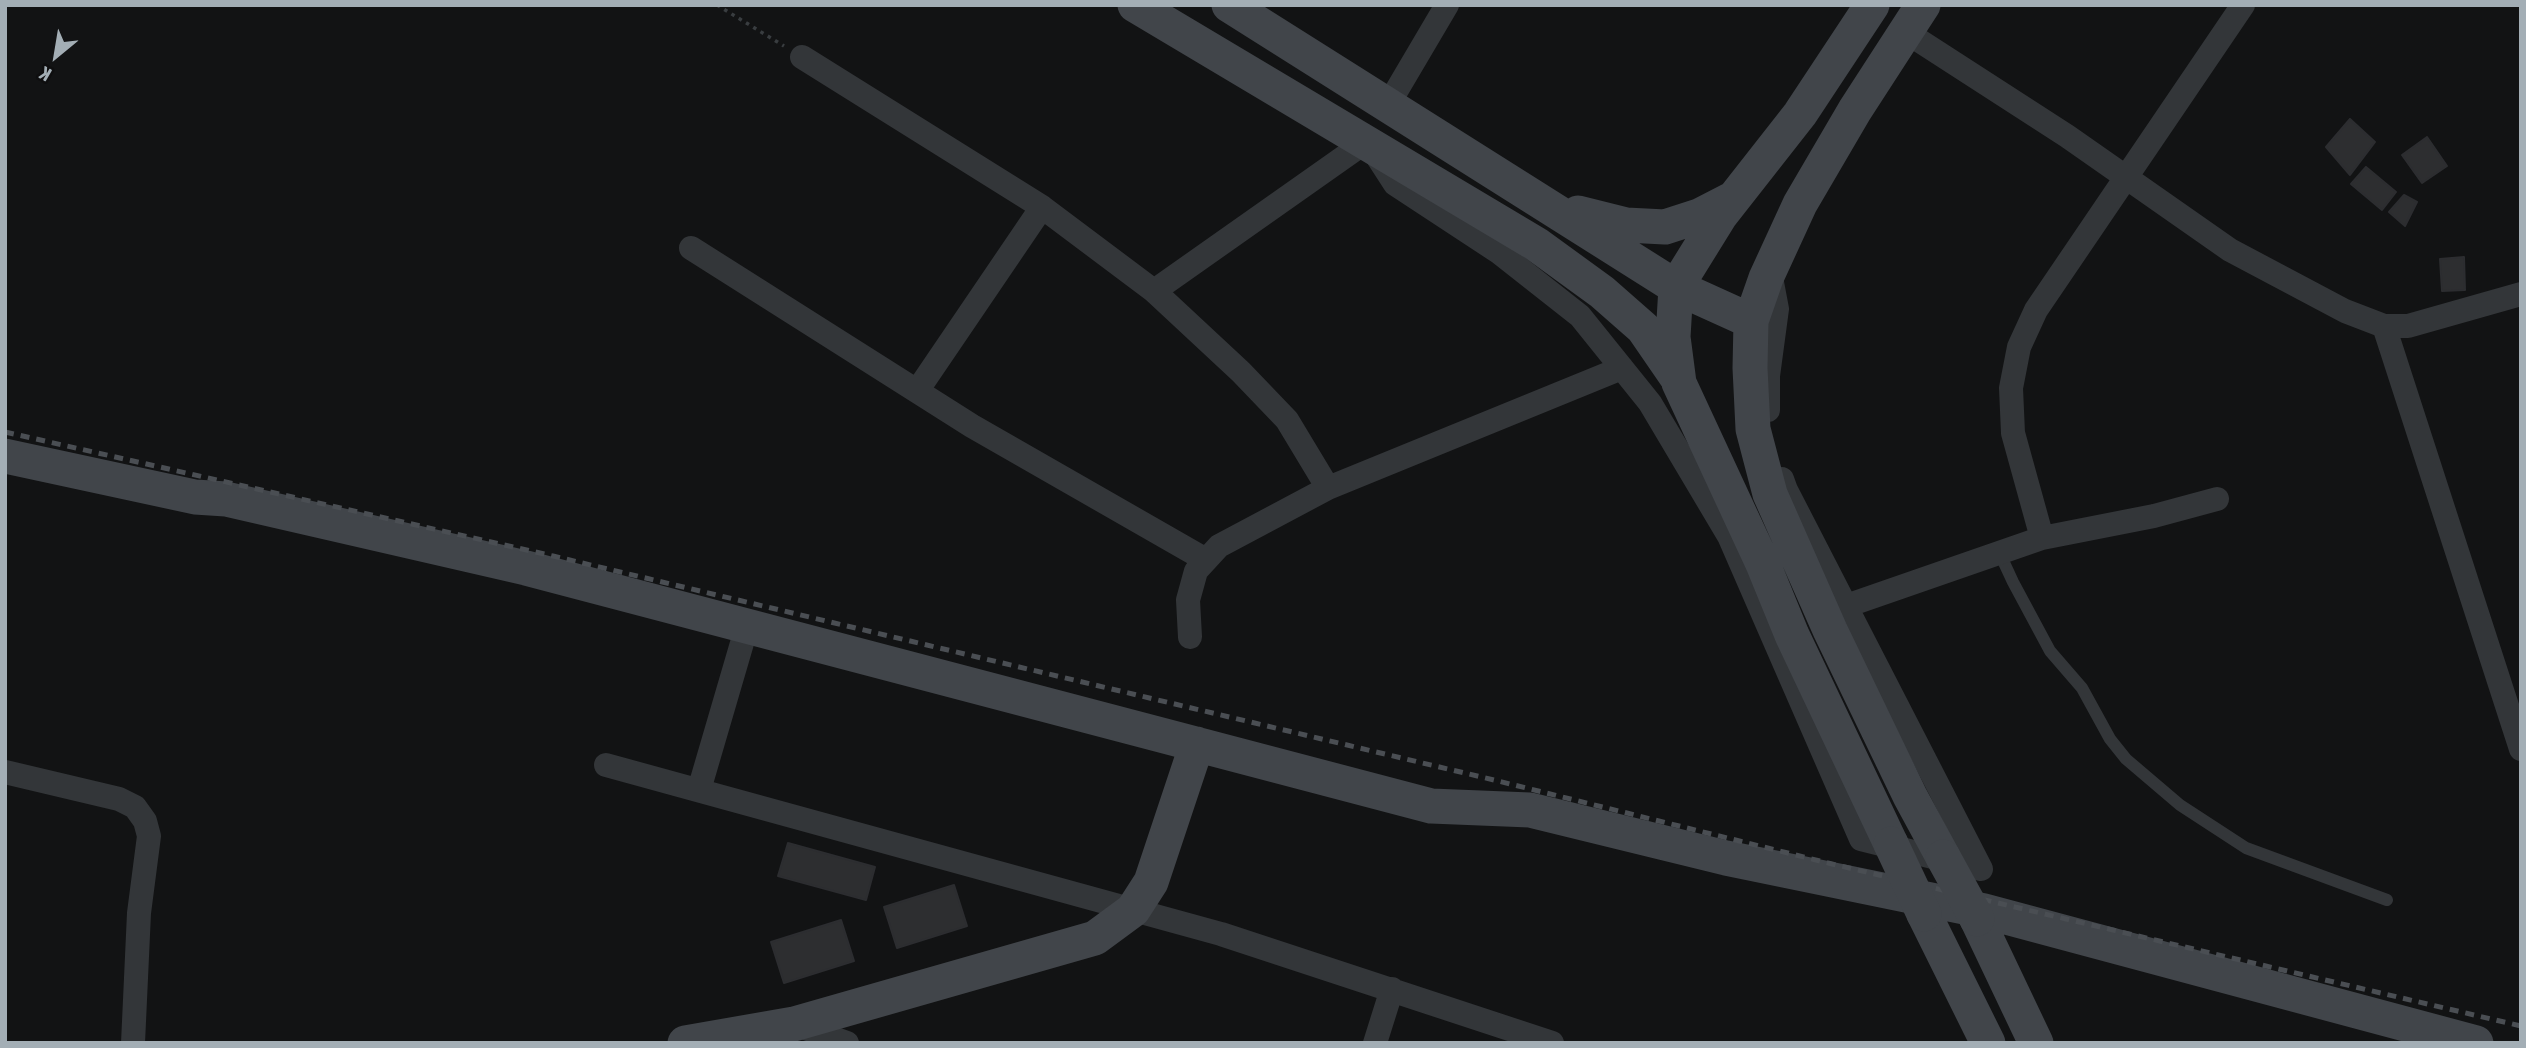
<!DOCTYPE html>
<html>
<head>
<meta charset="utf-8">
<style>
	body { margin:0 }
	#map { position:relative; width:2526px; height:1048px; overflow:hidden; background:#121314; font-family:"Asap Condensed",sans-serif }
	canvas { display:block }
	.frame { position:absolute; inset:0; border:7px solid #a3aeb5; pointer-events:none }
	.north { position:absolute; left:21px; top:21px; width:70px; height:70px; -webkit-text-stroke:5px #0e0e0f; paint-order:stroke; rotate:210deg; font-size:19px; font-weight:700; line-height:28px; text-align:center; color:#a3aeb5 }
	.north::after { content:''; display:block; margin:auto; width:24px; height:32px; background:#a3aeb5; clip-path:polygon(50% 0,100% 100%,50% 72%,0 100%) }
</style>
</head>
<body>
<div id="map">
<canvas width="2526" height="1048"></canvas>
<div class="frame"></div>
<div class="north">K</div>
</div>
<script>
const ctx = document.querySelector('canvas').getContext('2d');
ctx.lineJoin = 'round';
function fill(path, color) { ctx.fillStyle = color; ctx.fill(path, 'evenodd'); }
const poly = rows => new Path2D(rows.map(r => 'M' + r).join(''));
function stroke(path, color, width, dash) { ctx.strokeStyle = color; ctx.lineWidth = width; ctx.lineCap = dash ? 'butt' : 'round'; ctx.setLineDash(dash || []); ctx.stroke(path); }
const building = poly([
	[2350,119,2375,142,2350,175,2326,147,2350,119],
	[2427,137,2447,166,2422,183,2402,155,2427,137],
	[2366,167,2396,192,2382,210,2351,184,2366,167],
	[2404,195,2417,202,2405,226,2389,212,2404,195],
	[2464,257,2465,290,2442,291,2440,259,2464,257],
	[788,843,875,867,866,900,778,876,788,843],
	[954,885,967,926,897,948,884,907,954,885],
	[841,920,854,961,784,983,771,942,841,920]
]);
const path = poly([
	[717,5,784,46]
]);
const lane = poly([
	[2000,554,2013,582,2050,651,2082,688,2110,739,2126,759,2180,805,2246,848,2387,900]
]);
const street = poly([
	[1906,32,2067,136,2230,250,2345,311,2384,326,2408,326,2521,294],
	[802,57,1042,207,1154,291,1241,372,1287,420,1328,488],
	[1388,105,1447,5],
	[1373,150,1395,184,1500,253,1580,316,1650,403,1729,536,1861,839,1981,869,1786,490,1782,479],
	[691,248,972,426,1206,560],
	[1154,291,1364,143],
	[2384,326,2521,749],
	[917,391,1042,207],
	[1768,410,1768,376,1777,309,1770,272],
	[2042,538,2013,433,2011,388,2019,347,2036,310,2243,5],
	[1846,606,2042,538,2154,516,2217,499],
	[1190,637,1188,600,1196,571,1219,546,1328,488,1622,368],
	[606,765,1221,934,1552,1043],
	[5,772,119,799,135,807,145,821,149,836,139,913,133,1043],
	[699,790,747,626],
	[794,1024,847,1043],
	[1375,1043,1392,989]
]);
const secondary = poly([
	[1135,5,1536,244,1602,292,1643,328,1676,376],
	[1229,5,1676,287,1751,321],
	[1872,5,1800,114,1720,216,1676,287,1673,337,1679,383,1763,564,1792,635,1891,844],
	[1923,5,1855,110,1800,204,1766,278,1751,321,1750,368,1753,429,1770,494,1830,630,1910,796,1943,857],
	[1578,213,1626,225,1665,227,1699,216,1732,199],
	[5,456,195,497,226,499,526,568,1431,806,1530,810,1726,858,1984,911,2476,1043],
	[1924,914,1988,1043],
	[1977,919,2036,1043],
	[685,1043,794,1024,1095,938,1133,910,1151,882,1197,744]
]);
const rail = poly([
	[5,432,553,556,1494,780,1832,864,2521,1026]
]);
const secondaryBridge = poly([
	[1891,844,1924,914],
	[1943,857,1977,919]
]);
fill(building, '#2d2e30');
stroke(building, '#2c2d30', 2);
stroke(path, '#393d40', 3.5, [3.5, 5]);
stroke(lane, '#333639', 12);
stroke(street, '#333639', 24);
stroke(secondary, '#41454a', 35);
stroke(rail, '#4a4e53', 5, [9, 7]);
stroke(secondaryBridge, '#41454a', 35);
</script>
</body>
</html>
